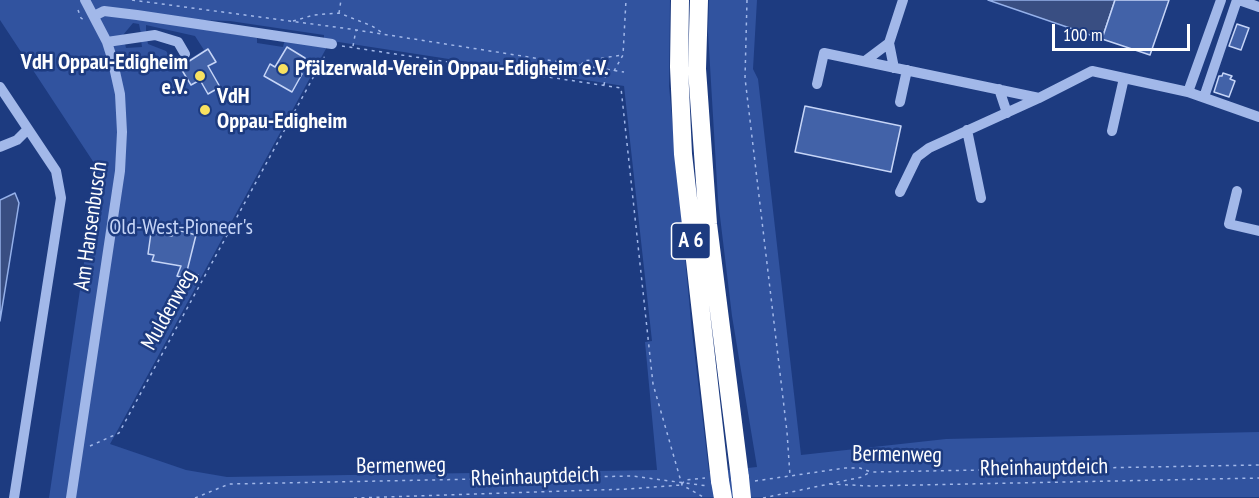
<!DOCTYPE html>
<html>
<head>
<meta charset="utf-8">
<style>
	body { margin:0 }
	#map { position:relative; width:1259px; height:498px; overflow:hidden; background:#1d3b80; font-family:"PT Sans Narrow",sans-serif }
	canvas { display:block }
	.scale { position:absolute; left:1052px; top:24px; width:138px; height:27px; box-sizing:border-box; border:3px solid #fff; border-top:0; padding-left:8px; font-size:18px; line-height:21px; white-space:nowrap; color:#fff; -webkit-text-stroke:4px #1d3b80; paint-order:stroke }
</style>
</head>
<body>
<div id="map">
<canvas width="1259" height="498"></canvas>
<div class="scale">100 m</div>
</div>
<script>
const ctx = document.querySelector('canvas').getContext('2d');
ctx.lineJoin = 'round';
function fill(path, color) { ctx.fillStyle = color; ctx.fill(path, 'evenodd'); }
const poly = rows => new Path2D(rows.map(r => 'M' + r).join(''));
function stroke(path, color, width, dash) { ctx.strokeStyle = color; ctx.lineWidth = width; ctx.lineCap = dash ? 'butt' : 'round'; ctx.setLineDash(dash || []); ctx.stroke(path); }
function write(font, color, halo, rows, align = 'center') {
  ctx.font = font + ' "PT Sans Narrow",sans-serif'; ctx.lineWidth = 5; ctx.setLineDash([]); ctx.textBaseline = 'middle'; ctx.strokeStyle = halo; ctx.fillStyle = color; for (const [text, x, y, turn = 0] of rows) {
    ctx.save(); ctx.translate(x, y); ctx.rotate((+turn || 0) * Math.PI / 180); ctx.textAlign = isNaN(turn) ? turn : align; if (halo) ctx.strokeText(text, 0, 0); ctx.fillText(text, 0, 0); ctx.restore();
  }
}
const green = poly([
	[0,0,670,0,669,86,692,332,709,472,757,467,732,316,718,200,708,32,709,0,757,0,753,69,758,79,801,455,946,439,1259,432,1259,497,49,498,98,169,0,20],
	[133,18,230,21,324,35,324,40,332,41,624,86,652,341,645,342,657,470,227,477,186,470,110,444,328,45,285,39,283,47,257,43,257,38],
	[133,23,139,24,141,34,146,33,146,25,195,36,204,50,177,67,166,51,148,44,147,39,141,40,142,47,126,48,123,35]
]);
const water = poly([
	[988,0,1115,0,1102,39,988,0],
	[15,193,19,203,0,321,0,200,15,193]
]);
const building = poly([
	[1115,0,1169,0,1150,55,1102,39,1115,0],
	[1237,24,1249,28,1241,50,1229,46,1237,24],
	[287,47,305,58,297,71,302,74,292,92,264,76,270,64,275,67,287,47],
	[208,49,216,62,208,66,220,87,208,94,200,80,191,85,180,67,208,49],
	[1223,73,1232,76,1230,79,1235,81,1229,97,1214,92,1219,76,1222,76,1223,73],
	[805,106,901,126,891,172,795,152,805,106],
	[174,224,182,226,181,231,196,235,187,271,198,275,196,282,177,276,181,266,152,261,154,255,148,254,151,233,172,236,174,224]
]);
const path = poly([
	[132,0,350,29,624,72],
	[747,0,745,78,787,432,790,476],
	[78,10,81,18,84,20],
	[339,13,341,0],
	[293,21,314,15,339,13,372,26,384,34],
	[342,46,621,88,653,384,682,485,705,498],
	[353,46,356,30],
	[581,65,584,61,622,55],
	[614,71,623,55,626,0],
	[604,85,607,69],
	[90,446,119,433,326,54],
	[755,481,845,468,860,468,871,472,1259,465],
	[682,484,685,480,705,478],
	[830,484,870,486,1259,478],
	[195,498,229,484,632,476,708,486],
	[354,498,628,489,681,485],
	[763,498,862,477,870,472]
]);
const minor = poly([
	[1239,0,1259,7],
	[94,16,104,11,137,15,332,44],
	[107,42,155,35,178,42,185,54],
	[865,61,889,43],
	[894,68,889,43,903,0],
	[817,84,824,53,1039,98,1092,71,1188,92,1259,117],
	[0,87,56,171,61,198,14,498],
	[999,89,1007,113],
	[1188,92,1221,0],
	[1204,97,1237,0],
	[900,102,907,70],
	[967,130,981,198],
	[1112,131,1124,78],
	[0,147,17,140,28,129],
	[1237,191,1229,224,1259,231],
	[900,192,917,157,929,148,1039,98],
	[71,498,120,171,122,132,120,94,112,58,107,42,85,0]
]);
const highway = poly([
	[680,0,679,67,683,154,720,481],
	[699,0,697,69,708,224,740,478]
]);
const highwayBridge = poly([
	[740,478,742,498],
	[720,481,723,498]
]);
const markers = [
	[283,69,6,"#f8e160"],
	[200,76,6,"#f8e160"],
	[205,110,6,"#f8e160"]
];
const shields = [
	[691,241,39]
];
const shieldNames = [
	["A 6",691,241]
];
const poiNames = [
	["VdH Oppau-Edigheim",188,63,"right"],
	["e.V.",188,88,"right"],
	["Pfälzerwald-Verein Oppau-Edigheim e.V.",295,69],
	["VdH",217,97],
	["Oppau-Edigheim",217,122]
];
const streetNames = [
	["Am Hansenbusch",91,226,-82],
	["Muldenweg",169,310,-61],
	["Bermenweg",897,455,1],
	["Bermenweg",401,466,-1],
	["Rheinhauptdeich",1044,468,-1],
	["Rheinhauptdeich",535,477,-2]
];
const parkNames = [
	["Old-West-Pioneer's",181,228]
];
fill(green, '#31539f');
fill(water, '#394e82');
stroke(water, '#95b1ea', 1.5);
fill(building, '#4262a8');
stroke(building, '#c6d5f7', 1.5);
stroke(path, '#a2b8e9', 1.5, [3, 4.5]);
stroke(minor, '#a2b8e9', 10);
stroke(highway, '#fff', 18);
stroke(highwayBridge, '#fff', 18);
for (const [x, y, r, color] of markers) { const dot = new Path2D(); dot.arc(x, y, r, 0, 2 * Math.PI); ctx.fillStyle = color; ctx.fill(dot); stroke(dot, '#1d3b80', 2); }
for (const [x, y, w] of shields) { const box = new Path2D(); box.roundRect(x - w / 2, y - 18, w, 36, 4.5); ctx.fillStyle = '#1d3b80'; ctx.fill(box); stroke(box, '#fff', 1.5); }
write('bold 21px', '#fff', null, shieldNames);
write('bold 22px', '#fff', '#1d3b80', poiNames, 'left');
write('22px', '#fff', '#1d3b80', streetNames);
write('22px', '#c6d5f7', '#1d3b80', parkNames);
</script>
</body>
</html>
